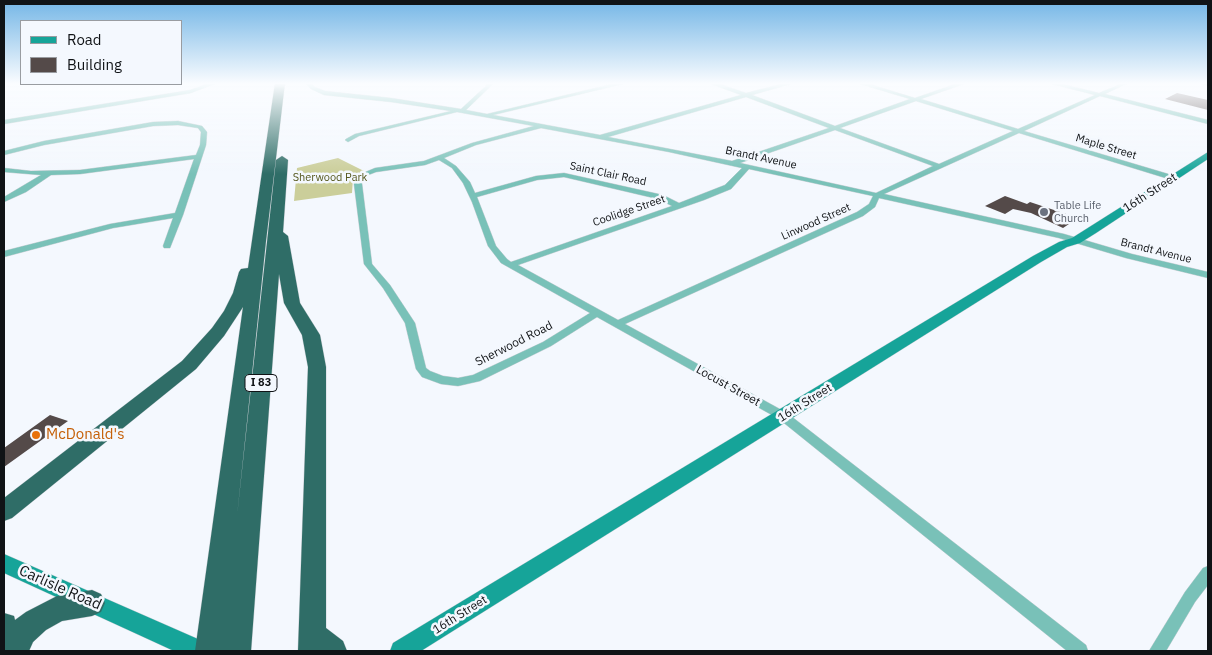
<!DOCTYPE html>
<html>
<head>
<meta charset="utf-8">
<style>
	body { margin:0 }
	#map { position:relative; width:1212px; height:655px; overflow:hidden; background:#f4f8fe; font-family:"IBM Plex Sans",sans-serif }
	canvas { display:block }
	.frame { position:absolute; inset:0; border:5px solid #101316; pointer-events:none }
	.legend { position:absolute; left:20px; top:20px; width:162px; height:65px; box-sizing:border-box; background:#f4f8fe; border:1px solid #999ca1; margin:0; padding:6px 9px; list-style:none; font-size:15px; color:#101316 }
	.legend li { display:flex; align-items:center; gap:10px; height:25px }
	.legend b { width:25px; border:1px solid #999ca1 }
</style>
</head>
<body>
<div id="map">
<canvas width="1212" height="655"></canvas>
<div class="frame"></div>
<ul class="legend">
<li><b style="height:6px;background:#16a499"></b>Road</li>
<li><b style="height:14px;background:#544a49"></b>Building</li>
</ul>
</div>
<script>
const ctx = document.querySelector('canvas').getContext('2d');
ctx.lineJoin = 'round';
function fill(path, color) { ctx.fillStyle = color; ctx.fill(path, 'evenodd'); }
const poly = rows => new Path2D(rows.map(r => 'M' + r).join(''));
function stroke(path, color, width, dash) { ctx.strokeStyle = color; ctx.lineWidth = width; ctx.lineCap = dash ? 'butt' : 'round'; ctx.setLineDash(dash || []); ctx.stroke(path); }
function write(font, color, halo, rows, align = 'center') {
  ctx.font = font + ' "IBM Plex Sans",sans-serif'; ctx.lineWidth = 5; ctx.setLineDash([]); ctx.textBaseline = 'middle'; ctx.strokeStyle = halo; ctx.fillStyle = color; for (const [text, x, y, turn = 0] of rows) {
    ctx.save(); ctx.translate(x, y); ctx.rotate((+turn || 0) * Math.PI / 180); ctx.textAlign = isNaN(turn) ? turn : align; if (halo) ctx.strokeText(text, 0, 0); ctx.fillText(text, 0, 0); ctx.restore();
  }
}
const green = poly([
	[338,158,364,171,353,178,352,193,294,201,297,168]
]);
const building = poly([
	[1177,93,1208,100,1208,110,1165,99],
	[1005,196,1027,204,1030,202,1078,218,1063,228,1031,213,1013,209,1005,214,985,206],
	[50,415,68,421,4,467,4,448]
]);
const street = poly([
	[210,83,217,83,191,93,4,124,4,120,190,90,210,83],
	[305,83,311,83,315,87,325,91,391,98,461,109,489,83,494,83,466,110,487,114,616,83,623,83,623,84,493,115,600,135,741,95,711,84,711,83,717,83,746,93,785,83,791,83,791,84,752,95,835,126,910,99,860,84,860,83,866,83,915,98,958,83,964,83,964,84,921,99,1018,129,1095,95,1052,84,1052,83,1058,83,1099,93,1123,83,1128,83,1105,94,1208,120,1208,124,1100,96,1024,131,1175,176,1176,178,1172,180,1019,133,884,194,1064,234,1132,254,1208,272,1208,278,1126,258,1059,238,879,198,875,207,863,216,625,324,787,413,1086,645,1088,651,1067,651,779,419,597,317,551,346,480,381,458,386,441,384,422,377,416,369,405,323,383,288,364,264,354,184,356,176,375,168,424,161,472,143,534,126,457,112,359,136,348,142,345,140,346,139,355,134,451,111,391,102,324,95,311,89,305,83],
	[746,97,829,128,732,161,608,137,746,97],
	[916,101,1013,131,939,164,840,128,916,101],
	[541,128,669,152,742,168,725,185,679,203,663,195,564,173,536,176,475,193,470,182,456,166,444,158,476,145,541,128],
	[835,130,933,166,876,193,740,163,835,130],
	[439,160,452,168,463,183,472,202,488,246,501,263,590,313,543,342,473,375,458,378,443,376,430,371,426,368,415,323,390,285,372,264,362,184,363,177,376,172,425,165,439,160],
	[749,169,873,196,869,204,857,212,618,320,518,265,704,200,731,189,749,169],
	[564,177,658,199,672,206,511,262,507,259,496,246,477,197,537,180,564,177],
	[1200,83,1208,83,1208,86,1201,84,1200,83],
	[178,121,202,126,207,132,206,145,183,215,170,248,164,248,163,246,173,218,113,228,4,257,4,251,110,224,175,213,194,159,80,174,51,175,26,192,4,202,4,197,41,175,4,172,4,168,31,171,80,170,196,155,200,145,201,132,198,128,178,125,153,126,44,145,4,155,4,151,44,141,153,122,178,121],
	[1208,566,1208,585,1195,602,1166,651,1149,651,1185,592,1203,568,1208,566]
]);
const secondary = poly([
	[1208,152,1208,159,1096,233,1080,243,1067,247,1041,262,421,651,390,651,393,643,1033,256,1059,242,1072,238,1208,152],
	[4,554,207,643,210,651,174,651,4,573,4,554]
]);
const highway = poly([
	[275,83,285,83,266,241,237,516,276,160,282,156,288,160,283,232,288,236,300,303,320,335,326,367,326,628,343,641,347,651,298,651,308,367,302,335,284,303,279,274,251,651,195,651,243,307,224,336,196,369,12,518,4,521,4,498,182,361,212,328,224,311,233,293,239,272,241,269,248,268,275,83],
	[92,590,101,594,105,603,101,612,92,616,62,621,46,630,33,642,29,651,4,651,4,613,14,616,15,620,26,612,57,596,92,590]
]);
const markers = [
	[1044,212,5,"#6b7280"],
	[36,435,5,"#e8710a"]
];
const farStreetnames = [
	["Maple Street",1106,147,17],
	["Brandt Avenue",761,158,12],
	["Saint Clair Road",608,174,12],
	["Coolidge Street",629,211,-19],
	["Linwood Street",816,222,-24],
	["Brandt Avenue",1156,251,14]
];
const farParknames = [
	["Sherwood Park",330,178]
];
const farWorshipnames = [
	["Table Life",1054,206],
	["Church",1054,219]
];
const shields = [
	[261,383,32]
];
const shieldNames = [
	["I 83",261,383]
];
const streetNames = [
	["16th Street",1150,193,-33],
	["Sherwood Road",514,344,-27],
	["Locust Street",728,386,29],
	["16th Street",805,403,-32],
	["16th Street",460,615,-32]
];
const nearFoodnames = [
	["McDonald's",46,435]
];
const nearStreetnames = [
	["Carlisle Road",60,588,24]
];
fill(green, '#cbce9a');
fill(building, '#544a49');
stroke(street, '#d0d3d9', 1);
stroke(secondary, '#d0d3d9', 1);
stroke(highway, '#d0d3d9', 1);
fill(street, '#79c1b8');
fill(secondary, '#16a499');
fill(highway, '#2f6d67');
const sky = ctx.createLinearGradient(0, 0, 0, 174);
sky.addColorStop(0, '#74b6e6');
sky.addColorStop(0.48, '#fafcff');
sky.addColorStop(1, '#fafcff00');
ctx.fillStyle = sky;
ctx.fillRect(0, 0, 1212, 174);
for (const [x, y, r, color] of markers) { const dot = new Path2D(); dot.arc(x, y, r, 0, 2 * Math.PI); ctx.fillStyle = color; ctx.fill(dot); stroke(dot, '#f4f8fe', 2); }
write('11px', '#101316', '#f4f8fe', farStreetnames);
write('11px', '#55571d', '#f4f8fe', farParknames);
write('11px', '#5b616d', '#f4f8fe', farWorshipnames, 'left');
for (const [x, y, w] of shields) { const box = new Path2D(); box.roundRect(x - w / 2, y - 8.5, w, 17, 4); ctx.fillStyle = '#f4f8fe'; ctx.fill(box); stroke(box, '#101316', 1); }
write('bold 11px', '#101316', null, shieldNames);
write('12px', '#101316', '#f4f8fe', streetNames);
write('15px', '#c56008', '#f4f8fe', nearFoodnames, 'left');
write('15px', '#101316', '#f4f8fe', nearStreetnames);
</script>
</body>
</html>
